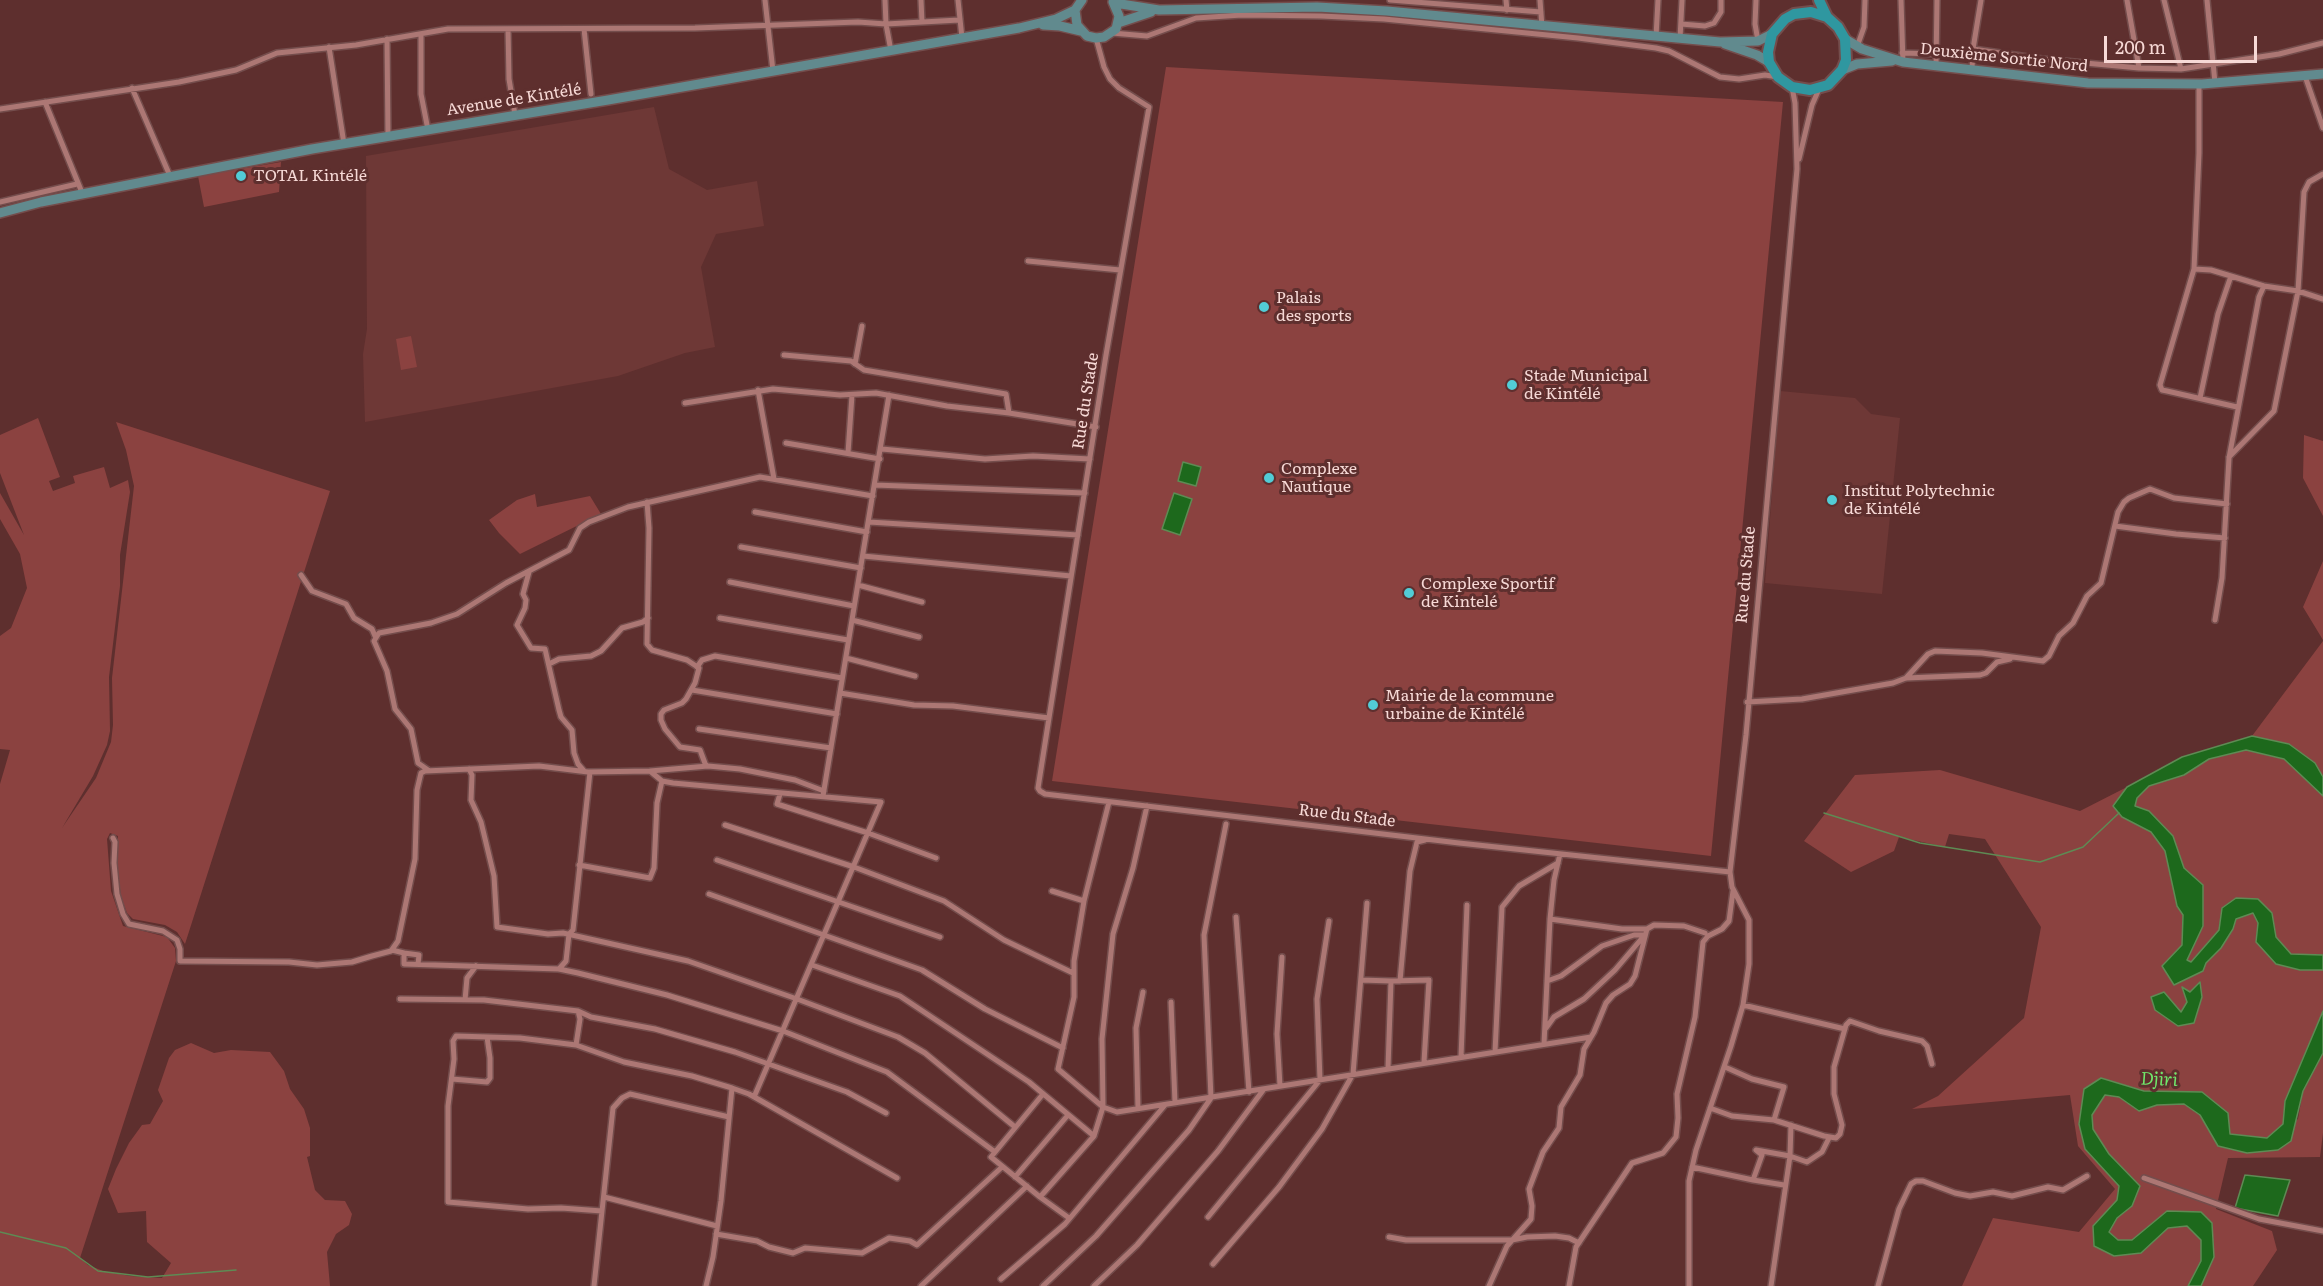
<!DOCTYPE html>
<html>
<head>
<meta charset="utf-8">
<style>
	body { margin:0 }
	#map { position:relative; width:2323px; height:1286px; overflow:hidden; background:#5e2f2e; font-family:Literata,serif }
	canvas { display:block }
	.scale { position:absolute; left:2104px; top:36px; width:153px; height:27px; box-sizing:border-box; border:3px solid #f7d9d6; border-top:0; padding-left:8px; font-size:18px; line-height:21px; white-space:nowrap; color:#f7d9d6; -webkit-text-stroke:4px #5e2f2e; paint-order:stroke }
</style>
</head>
<body>
<div id="map">
<canvas width="2323" height="1286"></canvas>
<div class="scale">200 m</div>
</div>
<script>
const ctx = document.querySelector('canvas').getContext('2d');
ctx.lineJoin = 'round';
function fill(path, color) { ctx.fillStyle = color; ctx.fill(path, 'evenodd'); }
const poly = rows => new Path2D(rows.map(r => 'M' + r).join(''));
function stroke(path, color, width, dash) { ctx.strokeStyle = color; ctx.lineWidth = width; ctx.lineCap = dash ? 'butt' : 'round'; ctx.setLineDash(dash || []); ctx.stroke(path); }
function write(font, color, halo, rows, align = 'center') {
  ctx.font = font + ' Literata,serif'; ctx.lineWidth = 6; ctx.setLineDash([]); ctx.textBaseline = 'middle'; ctx.strokeStyle = halo; ctx.fillStyle = color; for (const [text, x, y, turn = 0] of rows) {
    ctx.save(); ctx.translate(x, y); ctx.rotate((+turn || 0) * Math.PI / 180); ctx.textAlign = isNaN(turn) ? turn : align; if (halo) ctx.strokeText(text, 0, 0); ctx.fillText(text, 0, 0); ctx.restore();
  }
}
const built = poly([
	[654,107,669,169,707,190,757,181,764,226,716,234,701,267,715,347,685,353,618,376,365,422,363,354,367,329,366,156],
	[1780,391,1855,398,1871,414,1900,418,1882,594,1765,583]
]);
const green = poly([
	[1166,67,1783,102,1711,856,1052,781],
	[281,162,279,192,204,207,198,176],
	[411,336,417,367,401,370,396,339],
	[38,418,60,477,49,481,53,491,75,483,73,476,104,467,110,488,128,480,130,492,120,555,120,586,109,677,110,731,107,745,93,776,62,828,96,778,111,742,113,725,112,678,134,486,126,450,116,422,330,491,185,944,177,932,165,925,133,919,127,913,121,897,117,863,118,836,110,833,107,839,111,891,123,926,167,937,175,948,176,961,80,1258,88,1265,103,1271,130,1276,162,1278,171,1263,147,1242,146,1211,118,1213,108,1189,116,1169,129,1143,142,1125,150,1124,163,1101,158,1090,169,1058,175,1050,191,1043,214,1053,231,1050,270,1052,284,1071,290,1089,304,1109,310,1128,310,1156,307,1157,315,1190,325,1200,345,1201,352,1214,349,1225,336,1234,327,1252,330,1286,0,1286,0,784,10,750,0,749,0,636,11,628,27,588,20,554,0,519,0,493,24,535,0,473,0,435],
	[2304,435,2323,441,2323,516,2303,478],
	[535,494,537,507,590,496,601,514,520,554,499,533,489,520,517,500],
	[2323,561,2323,640,2303,607],
	[2323,641,2323,777,2315,763,2289,744,2252,736],
	[2246,750,2284,759,2323,796,2323,955,2291,954,2275,937,2272,912,2222,909,2219,930,2191,962,2186,960,2203,926,2203,885,2184,868,2173,836,2135,806,2137,798,2149,786,2184,775,2209,759],
	[1940,770,2080,811,2127,787,2113,806,2122,817,2151,832,2165,851,2177,906,2183,915,2182,945,2162,966,2203,971,2206,963,2221,948,2233,930,2236,919,2253,913,2258,923,2256,942,2300,970,2323,970,2323,1011,2285,1101,2283,1124,2267,1138,2230,1134,2202,1092,2144,1091,2101,1078,2084,1089,2085,1149,2119,1185,2117,1200,2093,1226,2094,1246,2141,1253,2168,1228,2187,1226,2201,1240,2201,1261,2188,1286,1962,1286,1993,1218,2079,1232,2115,1189,2078,1146,2070,1095,1912,1109,1938,1096,2024,1018,2041,927,1985,839,1949,834,1945,847,1899,837,1894,851,1851,872,1804,841,1855,775],
	[2323,1053,2323,1133,2320,1157,2228,1158,2216,1209,2272,1231,2277,1250,2253,1286,2201,1286,2214,1257,2212,1223,2167,1211,2132,1240,2118,1240,2109,1232,2117,1218,2132,1206,2140,1186,2109,1154,2093,1129,2092,1115,2105,1095,2119,1097,2139,1111,2157,1105,2184,1104,2200,1115,2218,1146,2247,1153,2298,1119,2303,1091]
]);
const water = poly([
	[1183,462,1201,467,1196,486,1178,481,1183,462],
	[1174,493,1192,499,1180,535,1162,529,1174,493],
	[2252,736,2289,744,2315,763,2323,777,2323,796,2284,759,2246,750,2209,759,2184,775,2149,786,2137,798,2135,806,2149,811,2173,836,2184,868,2203,885,2203,926,2187,960,2191,962,2219,930,2222,908,2236,898,2258,899,2272,913,2276,937,2291,954,2323,955,2323,970,2300,970,2276,964,2256,942,2258,923,2253,913,2236,919,2233,929,2221,948,2206,963,2203,971,2174,985,2162,966,2182,945,2183,915,2177,906,2165,851,2151,832,2122,817,2113,806,2127,787,2182,757,2252,736],
	[2200,982,2202,997,2194,1023,2178,1026,2155,1010,2151,997,2164,992,2181,1012,2187,1002,2182,987,2190,992,2200,982],
	[2323,1011,2323,1053,2303,1091,2291,1141,2278,1150,2247,1153,2218,1146,2200,1115,2184,1104,2157,1105,2139,1111,2119,1097,2105,1095,2092,1115,2093,1129,2109,1154,2140,1186,2132,1206,2117,1218,2109,1232,2118,1240,2132,1240,2167,1211,2201,1212,2212,1223,2214,1257,2201,1286,2188,1286,2201,1261,2201,1240,2187,1226,2168,1228,2141,1253,2114,1256,2094,1246,2093,1226,2117,1200,2119,1186,2085,1149,2079,1124,2084,1089,2101,1078,2144,1091,2202,1092,2228,1113,2230,1134,2267,1138,2283,1124,2285,1101,2323,1011],
	[2245,1175,2290,1180,2278,1216,2235,1208,2245,1175]
]);
const stream = poly([
	[1824,813,1920,843,2040,862,2083,847,2119,813],
	[0,1232,66,1248,98,1271,148,1277,236,1270]
]);
const street = poly([
	[765,0,773,71],
	[885,0,886,24,959,20],
	[921,0,922,22],
	[958,0,962,38],
	[1390,0,1541,12],
	[1506,0,1507,10],
	[1540,0,1542,27],
	[1756,0,1755,24,1758,41],
	[1901,0,1903,62],
	[2127,0,2139,68],
	[2164,0,2181,69],
	[2207,0,2215,83],
	[1681,24,1705,26,1714,23,1721,12,1721,0],
	[508,29,509,79,515,115],
	[584,29,591,94],
	[1112,33,1147,36,1196,18,1242,15,1321,16,1384,19,1578,38,1656,48,1669,51,1720,77,1739,79,1765,75,1778,77],
	[421,34,421,94,428,130],
	[1656,37,1658,0],
	[1096,38,1104,67,1110,79,1119,88,1149,107,1106,355,1049,718,1038,788,1040,791,1045,794,1459,843,1730,872],
	[387,39,388,136],
	[1680,39,1682,0],
	[329,47,344,144],
	[1857,47,1864,27,1865,0],
	[1902,53,1937,54,1973,49,2042,59,2139,68,2181,69,2279,54,2323,43],
	[1936,66,1937,0],
	[1972,69,1973,49,1981,0],
	[2305,76,2323,128],
	[2199,84,2199,153,2194,269,2160,385,2162,390,2167,391,2237,407],
	[132,88,170,176],
	[45,102,83,195],
	[0,109,179,82,236,70,277,53,356,45,448,29,695,28,858,22,886,24,891,51],
	[1799,159,1812,105,1819,89],
	[0,202,77,184],
	[1028,261,1120,270],
	[2194,269,2211,270,2264,286,2298,291,2323,299],
	[784,355,851,361,864,370,1006,394,1009,413],
	[855,364,862,326],
	[758,390,774,479],
	[2200,398,2218,314,2231,276],
	[685,403,773,389,840,395,876,393,947,406,1009,413,1096,427],
	[786,443,880,459],
	[882,449,985,459,1033,456,1090,459],
	[848,453,852,395],
	[2229,457,2274,411,2298,291,2304,192,2309,182,2323,174],
	[875,485,1085,493],
	[647,502,649,528,647,644,652,650,687,660,699,668,695,683,686,699,682,703,664,710,661,714,661,720,665,729,680,747,700,750,706,766],
	[755,512,867,532],
	[869,522,1078,535],
	[2115,526,2176,534,2225,538],
	[741,547,861,568],
	[863,556,1071,576],
	[529,572,523,594,526,600,525,608,517,625,531,648,545,649,559,710,561,717,572,730,574,753,578,764,584,771],
	[301,575,312,591,346,604,354,618,372,629,375,636],
	[730,582,854,606],
	[858,585,922,602],
	[720,618,848,640],
	[852,620,919,637],
	[2215,620,2222,578,2229,458,2259,297,2264,286],
	[846,658,915,676],
	[549,664,559,659,591,656,601,651,622,628,643,622,648,618],
	[697,667,702,660,715,656,842,678],
	[1906,678,1928,654,1935,651,1982,653,2043,661,2049,656,2059,636,2073,623,2087,596,2101,583,2118,512,2124,502,2129,498,2150,489,2174,498,2227,504],
	[692,690,837,714],
	[840,693,914,705,953,706,1049,718],
	[1747,702,1802,699,1893,683,1906,678,1980,675,1986,673,1997,662,2010,659],
	[699,729,831,748],
	[469,769,472,775,471,800,481,822,494,876,497,927,548,934,563,933,688,961,797,999,898,1037,925,1053,1015,1127],
	[428,770,418,763,411,729,395,709,387,671,374,641,379,633,431,623,457,614,506,583,569,550,580,528,589,522,628,507,760,477,873,496],
	[650,771,708,766,740,769,795,780,824,791],
	[780,794,777,804,868,833,936,858],
	[823,796,889,395],
	[1109,802,1084,901,1074,961,1074,997,1058,1069,1103,1107,1117,1112,1591,1037],
	[725,825,854,867,944,901,1004,940,1073,973],
	[113,838,115,842,114,863,117,894,123,914,129,924,163,931,177,940,180,949,180,961,289,962,317,965,352,962,372,956,391,951,398,941,415,859,417,790,421,773,425,771,539,766,588,772,650,771,662,781,673,783,881,802,754,1097],
	[717,860,940,937],
	[579,865,650,878,654,868,657,803,662,781],
	[1052,891,1084,901],
	[709,894,922,970,985,1009,1063,1048],
	[1236,917,1249,1092],
	[1550,919,1622,929,1647,929],
	[392,950,404,953,404,964,559,969,578,973,667,995,783,1031,887,1072,995,1152],
	[404,953,419,955,418,964],
	[812,965,900,996,1029,1082,1094,1136],
	[559,969,566,961,569,934,573,930,590,772],
	[1361,980,1391,981,1429,980,1424,1062],
	[1400,981,1410,871,1417,842,1425,840],
	[1547,981,1561,976,1602,946,1634,935,1645,935],
	[400,999,484,1000,578,1011,591,1017,655,1029,735,1052,847,1092,886,1113],
	[465,1000,467,978,476,966],
	[1171,1002,1175,1103],
	[1743,1005,1845,1029],
	[1546,1028,1554,1017,1584,999,1615,970,1643,937],
	[1544,1044,1550,919,1554,880,1560,854],
	[576,1045,580,1019,578,1011],
	[1495,1052,1502,907,1519,886,1558,863],
	[1461,1057,1467,905],
	[1725,1067,1752,1079,1784,1087,1774,1120],
	[1388,1068,1391,981],
	[452,1079,487,1082,490,1078,490,1058,487,1037],
	[1280,1086,1277,1034,1282,957],
	[1043,1094,991,1157,1040,1197,1094,1136,1103,1107,1102,1039,1113,934,1133,868,1147,806],
	[1710,1108,1732,1116,1774,1120,1824,1136,1836,1138,1840,1134,1842,1125,1834,1094,1834,1067,1846,1025,1850,1021,1879,1031,1922,1041,1927,1046,1932,1064],
	[1138,1109,1136,1028,1143,992],
	[1692,1167,1753,1180,1784,1185],
	[1015,1177,1068,1115],
	[2144,1178,2259,1219,2323,1231],
	[1753,1180,1762,1155,1756,1150,1790,1156,1807,1162,1822,1152,1829,1138],
	[604,1197,717,1226],
	[1040,1197,1069,1218],
	[602,1211,561,1208,528,1209,448,1202,448,1106,454,1059,453,1041,456,1036,520,1038,576,1045,624,1062,692,1076,732,1088,749,1094,897,1178],
	[1208,1217,1320,1080,1317,999,1329,921],
	[716,1234,757,1241,769,1247,793,1253,805,1248,862,1253,889,1238,910,1241,917,1245,1002,1167],
	[1389,1237,1406,1240,1512,1240,1527,1237,1555,1236,1569,1238,1579,1243],
	[1213,1264,1279,1187,1322,1129,1353,1074,1367,903],
	[1001,1279,1065,1224,1165,1105],
	[594,1286,613,1108,622,1098,630,1094,729,1117],
	[706,1286,713,1257,721,1201,732,1088],
	[921,1286,1027,1186],
	[1043,1286,1096,1236,1189,1130,1211,1098,1204,935,1226,824],
	[1094,1286,1137,1245,1218,1151,1264,1089],
	[1489,1286,1507,1246,1531,1219,1532,1206,1529,1189,1543,1152,1559,1128,1561,1107,1580,1075,1584,1049,1594,1032,1606,1003,1613,995,1630,984,1635,976,1647,929,1654,925,1684,926,1705,933],
	[1569,1286,1576,1247,1632,1163,1663,1153,1676,1137,1678,1118,1677,1094,1695,1017,1703,942,1708,936,1722,929,1729,921,1733,891],
	[1689,1286,1689,1181,1696,1150,1731,1046,1743,1005,1749,964,1749,920,1732,887,1730,872,1746,735,1797,169,1795,103,1792,87],
	[1771,1286,1790,1156,1791,1125],
	[1878,1286,1899,1209,1911,1184,1916,1181,1923,1181,1955,1193,1970,1196,1993,1192,2012,1196,2048,1187,2063,1190,2087,1176]
]);
const primary = poly([
	[1082,0,1075,10,1077,25,1087,36,1096,38,1104,37,1116,29,1119,16,1113,2],
	[1115,3,1159,10,1317,7,1387,11,1720,42,1758,41,1772,34],
	[1118,23,1151,12],
	[1043,25,1060,26,1081,31],
	[1845,39,1862,49,1903,62,2088,83,2202,84,2323,74],
	[1725,44,1757,55,1769,62],
	[1842,70,1857,64,1892,61],
	[0,213,41,202,312,149,608,100,1019,28,1056,19,1075,10]
]);
const highway = poly([
	[1819,0,1827,17,1838,27,1845,39,1846,60,1842,70,1828,85,1810,90,1792,87,1778,77,1769,62,1768,52,1772,34,1785,19,1794,14,1811,12,1827,17]
]);
const markers = [
	[241,176,6,"#52ccd6"],
	[1264,307,6,"#52ccd6"],
	[1512,385,6,"#52ccd6"],
	[1269,478,6,"#52ccd6"],
	[1832,500,6,"#52ccd6"],
	[1409,593,6,"#52ccd6"],
	[1373,705,6,"#52ccd6"]
];
const streetNames = [
	["Deuxième Sortie Nord",2004,58,6],
	["Avenue de Kintélé",514,100,-9],
	["Rue du Stade",1086,401,-81],
	["Rue du Stade",1746,575,-85],
	["Rue du Stade",1347,816,7]
];
const poiNames = [
	["TOTAL Kintélé",253,176],
	["Palais",1276,298],
	["des sports",1276,316],
	["Stade Municipal",1524,376],
	["de Kintélé",1524,394],
	["Complexe",1281,469],
	["Nautique",1281,487],
	["Institut Polytechnic",1844,491],
	["de Kintélé",1844,509],
	["Complexe Sportif",1421,584],
	["de Kintelé",1421,602],
	["Mairie de la commune",1385,696],
	["urbaine de Kintélé",1385,714]
];
const waterNames = [
	["Djiri",2159,1080,2]
];
fill(built, '#6e3836');
fill(green, '#8b4240');
fill(water, '#1d691c');
stroke(water, '#5e8b54', 1.5);
stroke(stream, '#5e8b54', 1.5);
stroke(street, '#744d4c', 8);
stroke(primary, '#744d4c', 12);
stroke(highway, '#744d4c', 14);
stroke(street, '#ac7774', 5);
stroke(primary, '#618a8e', 9);
stroke(highway, '#2f97a0', 10);
for (const [x, y, r, color] of markers) { const dot = new Path2D(); dot.arc(x, y, r, 0, 2 * Math.PI); ctx.fillStyle = color; ctx.fill(dot); stroke(dot, '#5e2f2e', 2); }
write('16px', '#f7d9d6', '#5e2f2e', streetNames);
write('16px', '#f7d9d6', '#5e2f2e', poiNames, 'left');
write('italic 18px', '#70e76b', '#5e2f2e', waterNames);
</script>
</body>
</html>
